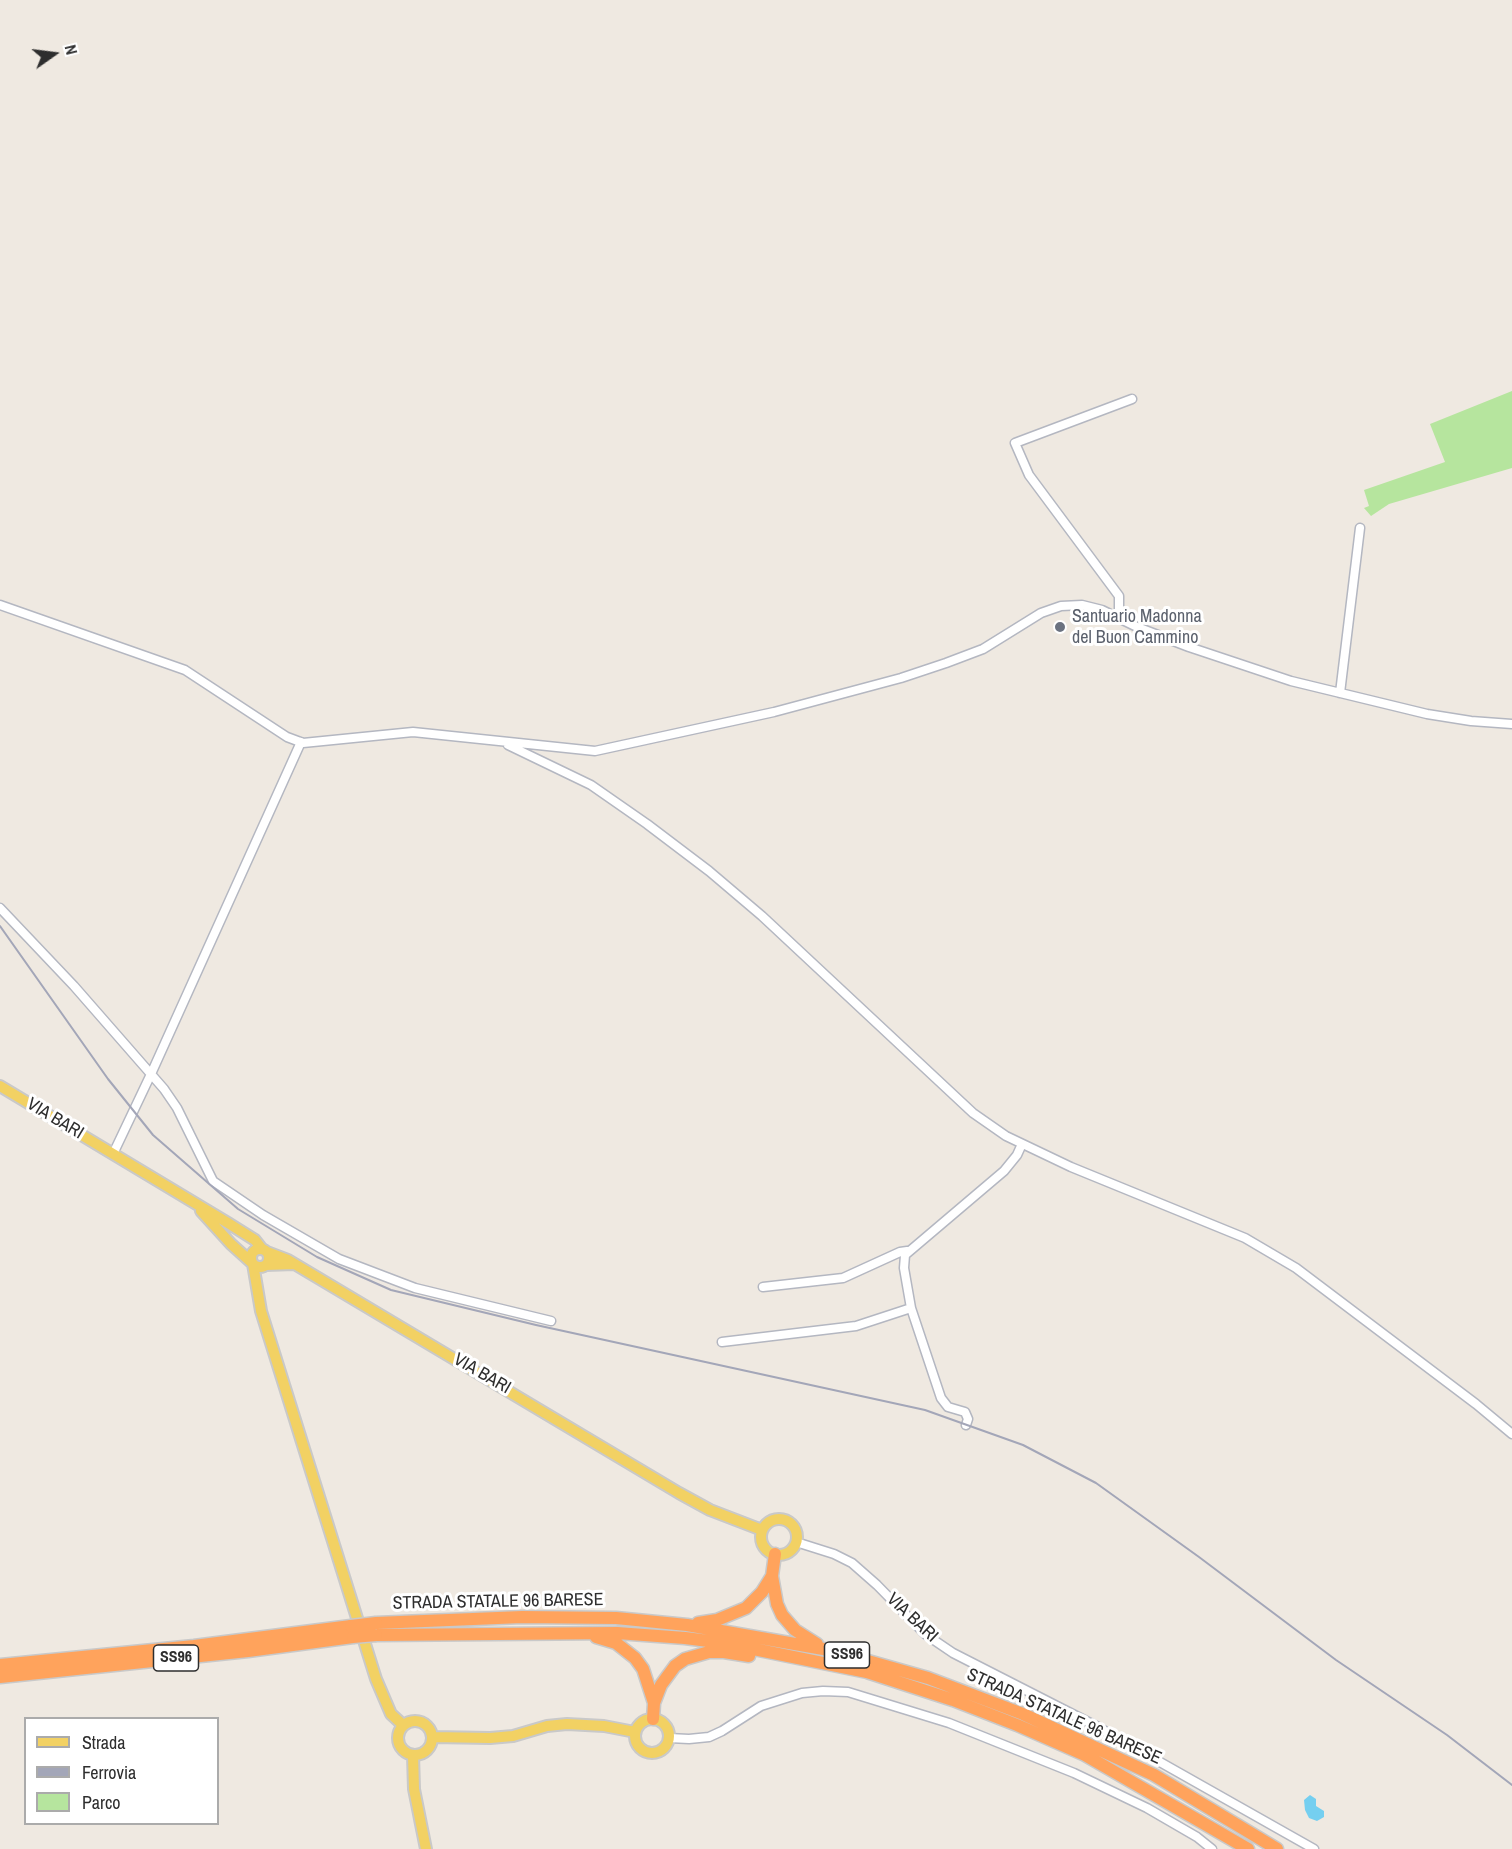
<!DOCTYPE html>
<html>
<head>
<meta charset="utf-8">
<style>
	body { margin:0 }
	#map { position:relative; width:1512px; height:1849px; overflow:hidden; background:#efe9e1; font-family:"Archivo Narrow",sans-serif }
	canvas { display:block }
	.legend { position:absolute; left:24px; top:1717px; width:195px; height:108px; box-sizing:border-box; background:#fff; border:2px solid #ababab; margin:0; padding:8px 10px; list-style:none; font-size:18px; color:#2e2e2e }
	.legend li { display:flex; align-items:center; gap:12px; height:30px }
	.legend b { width:30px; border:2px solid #ababab }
	.north { position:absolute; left:24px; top:24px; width:60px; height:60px; -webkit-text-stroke:4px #fff; paint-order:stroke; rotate:76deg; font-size:16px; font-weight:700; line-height:24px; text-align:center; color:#2e2e2e }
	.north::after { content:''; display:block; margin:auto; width:21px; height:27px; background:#2e2e2e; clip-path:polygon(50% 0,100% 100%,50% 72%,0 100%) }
</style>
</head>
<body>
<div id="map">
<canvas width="1512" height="1849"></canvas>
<ul class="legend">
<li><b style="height:8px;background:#f2d163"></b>Strada</li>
<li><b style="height:8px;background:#a3a6b8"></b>Ferrovia</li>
<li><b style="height:16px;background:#b6e59e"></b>Parco</li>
</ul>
<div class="north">N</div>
</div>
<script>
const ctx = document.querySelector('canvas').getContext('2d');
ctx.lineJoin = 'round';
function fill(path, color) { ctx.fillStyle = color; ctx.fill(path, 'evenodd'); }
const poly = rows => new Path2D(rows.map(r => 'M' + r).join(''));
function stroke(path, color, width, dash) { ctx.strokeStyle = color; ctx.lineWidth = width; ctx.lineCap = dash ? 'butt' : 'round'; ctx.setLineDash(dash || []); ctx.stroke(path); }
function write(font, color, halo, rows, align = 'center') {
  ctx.font = font + ' "Archivo Narrow",sans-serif'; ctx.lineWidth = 6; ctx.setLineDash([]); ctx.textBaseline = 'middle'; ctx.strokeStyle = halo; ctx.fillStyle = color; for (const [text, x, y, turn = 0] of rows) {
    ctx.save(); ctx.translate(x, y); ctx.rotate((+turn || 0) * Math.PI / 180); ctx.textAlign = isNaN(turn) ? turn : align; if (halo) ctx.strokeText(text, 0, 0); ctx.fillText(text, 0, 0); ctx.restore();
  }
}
const green = poly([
	[1512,391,1512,468,1389,504,1371,516,1364,508,1369,506,1364,490,1445,462,1430,424]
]);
const water = poly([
	[1310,1795,1316,1799,1316,1806,1324,1811,1324,1817,1317,1821,1309,1818,1305,1810,1304,1800]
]);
const minor = poly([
	[0,605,185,670,287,737,303,743,413,732,595,751,774,712,901,678,946,663,983,649,1041,613,1061,606,1082,605,1102,610,1137,627,1189,647,1291,681,1427,714,1471,721,1512,724],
	[1119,618,1119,596,1029,475,1015,443,1132,399],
	[1340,693,1360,528],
	[508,745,591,785,647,824,709,871,762,916,973,1113,1006,1136,1071,1167,1245,1238,1296,1268,1476,1404,1512,1434],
	[0,908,74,986,164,1089,177,1108,213,1181,263,1215,339,1259,415,1288,551,1321],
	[113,1154,151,1074,301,742],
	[763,1287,843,1278,900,1252,907,1251],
	[722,1342,856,1326,911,1308],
	[966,1425,968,1419,965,1412,948,1407,941,1398,911,1308,904,1268,905,1255,1004,1171,1017,1155,1022,1144],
	[796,1542,834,1554,852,1563,877,1585,925,1634,953,1653,1098,1727,1314,1849],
	[669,1738,689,1739,709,1737,722,1731,761,1706,802,1693,823,1691,848,1692,949,1723,1074,1773,1147,1808,1197,1837,1212,1849]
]);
const major = poly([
	[0,1086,228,1223,255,1240,262,1249],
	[201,1211,231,1244,251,1262],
	'251 1258a9 9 0 1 1 18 0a9 9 0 1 1-18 0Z',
	[267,1252,288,1260,679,1493,710,1510,762,1530],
	[253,1264,261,1311,376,1679,391,1714,403,1725],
	[266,1265,294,1264],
	'761 1537a18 18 0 1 1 36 0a18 18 0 1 1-36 0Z',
	'635 1736a17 17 0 1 1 34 0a17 17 0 1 1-34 0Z',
	'398 1738a17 17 0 1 1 34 0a17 17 0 1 1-34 0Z',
	[433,1737,490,1738,513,1736,547,1726,567,1724,604,1726,635,1732],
	[413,1755,414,1789,426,1849]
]);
const highway = poly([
	[775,1554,772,1576,777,1604,782,1615,795,1630,817,1644],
	[376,1623,522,1617,616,1618,687,1625,829,1650,928,1678,1023,1714,1154,1775,1277,1849],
	[698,1623,717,1620,746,1608,762,1592,772,1576],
	[376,1635,617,1633,685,1638,724,1643,867,1672,953,1700,1017,1725,1085,1755,1248,1849],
	[596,1637,616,1643,635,1658,643,1669,654,1703],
	[0,1665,194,1646,351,1626],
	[0,1677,248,1651,353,1637],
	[653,1719,654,1703,661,1685,675,1666,685,1659,709,1652,724,1652,749,1656]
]);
const rail = poly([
	[0,926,108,1079,153,1135,238,1209,317,1257,391,1290,536,1325,925,1410,1023,1445,1096,1483,1199,1557,1336,1660,1447,1735,1512,1785]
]);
const highwayBridge = poly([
	[351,1626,376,1623],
	[353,1637,376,1635]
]);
const markers = [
	[1060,627,6,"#6b7280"]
];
const shields = [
	[847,1655,45],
	[176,1658,45]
];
const shieldNames = [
	["SS96",847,1655],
	["SS96",176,1658]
];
const worshipNames = [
	["Santuario Madonna",1072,617],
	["del Buon Cammino",1072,638]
];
const streetNames = [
	["VIA BARI",55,1119,31],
	["VIA BARI",482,1374,30],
	["STRADA STATALE 96 BARESE",498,1602,-1],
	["VIA BARI",912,1618,43],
	["STRADA STATALE 96 BARESE",1064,1717,24]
];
fill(green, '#b6e59e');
fill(water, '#75cff0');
stroke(minor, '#b4b7c1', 11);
stroke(major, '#c9c9c9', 14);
stroke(highway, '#c9c9c9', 15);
stroke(minor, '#fff', 8);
stroke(major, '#f2d163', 10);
stroke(highway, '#ffa35c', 12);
stroke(rail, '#a3a6b8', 2);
stroke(highwayBridge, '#c9c9c9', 15, []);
stroke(highwayBridge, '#ffa35c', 12);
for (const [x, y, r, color] of markers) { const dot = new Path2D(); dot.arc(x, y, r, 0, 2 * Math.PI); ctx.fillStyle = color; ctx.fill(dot); stroke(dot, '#fff', 2); }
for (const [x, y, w] of shields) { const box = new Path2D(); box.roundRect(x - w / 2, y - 13, w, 26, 4.5); ctx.fillStyle = '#fff'; ctx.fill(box); stroke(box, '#2e2e2e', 1.5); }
write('bold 16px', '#2e2e2e', null, shieldNames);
write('18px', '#5b616d', '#fff', worshipNames, 'left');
write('18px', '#2e2e2e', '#fff', streetNames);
</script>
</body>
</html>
